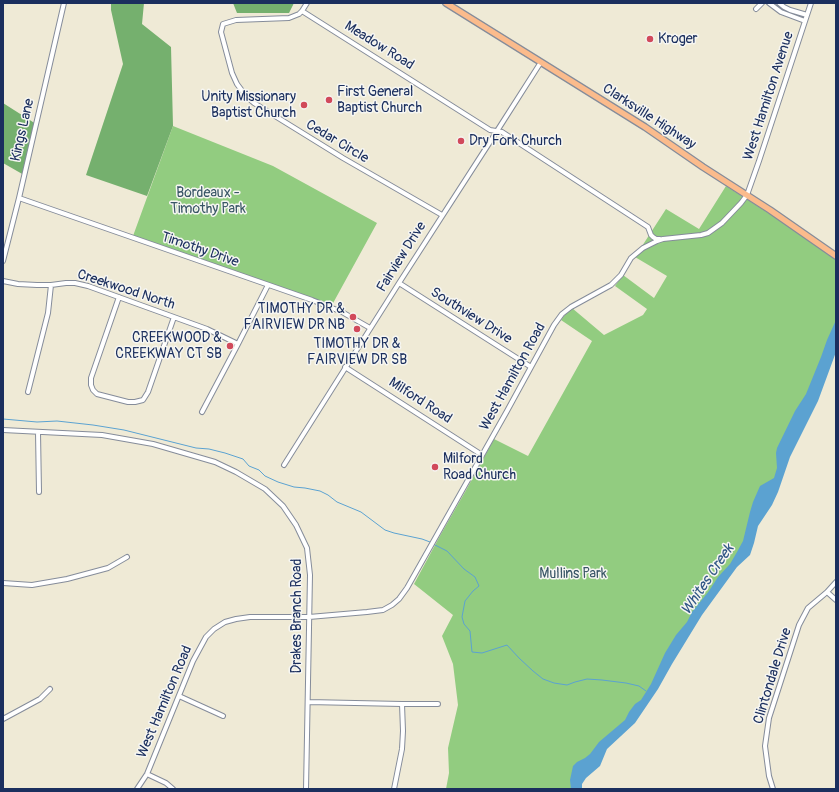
<!DOCTYPE html>
<html>
<head>
<meta charset="utf-8">
<style>
	body { margin:0 }
	#map { position:relative; width:839px; height:792px; overflow:hidden; background:#efead6; font-family:Pangolin,sans-serif }
	canvas { display:block }
	.frame { position:absolute; inset:0; border:4px solid #1b2f5e; pointer-events:none }
</style>
</head>
<body>
<div id="map">
<canvas width="839" height="792"></canvas>
<div class="frame"></div>
</div>
<script>
const ctx = document.querySelector('canvas').getContext('2d');
ctx.lineJoin = 'round';
function fill(path, color) { ctx.fillStyle = color; ctx.fill(path, 'evenodd'); }
const poly = rows => new Path2D(rows.map(r => 'M' + r).join(''));
function stroke(path, color, width, dash) { ctx.strokeStyle = color; ctx.lineWidth = width; ctx.lineCap = dash ? 'butt' : 'round'; ctx.setLineDash(dash || []); ctx.stroke(path); }
function write(font, color, halo, rows, align = 'center') {
  ctx.font = font + ' Pangolin,sans-serif'; ctx.lineWidth = 3; ctx.setLineDash([]); ctx.textBaseline = 'middle'; ctx.strokeStyle = halo; ctx.fillStyle = color; for (const [text, x, y, turn = 0] of rows) {
    ctx.save(); ctx.translate(x, y); ctx.rotate((+turn || 0) * Math.PI / 180); ctx.textAlign = isNaN(turn) ? turn : align; if (halo) ctx.strokeText(text, 0, 0); ctx.fillText(text, 0, 0); ctx.restore();
  }
}
const green = poly([
	[173,126,273,166,377,223,332,305,310,297,133,236],
	[726,186,836,256,836,329,776,479,741,552,645,697,576,789,446,789,449,773,448,748,458,705,453,664,442,636,453,615,414,584,441,534,465,492,494,439,528,456,592,341,561,320,564,316,572,308,604,335,643,315,647,309,615,286,623,275,654,298,667,276,635,257,666,209,699,229]
]);
const forest = poly([
	[111,3,144,3,142,24,171,47,173,126,147,196,86,175,123,64,111,10],
	[233,3,294,3,289,13,237,13],
	[3,103,36,124,24,175,3,163]
]);
const water = poly([
	[836,320,836,352,818,401,790,457,778,492,772,505,758,526,754,543,750,555,737,567,702,615,672,664,658,689,635,723,607,749,600,766,586,778,582,784,582,789,571,789,570,780,573,766,577,762,585,758,590,754,599,742,625,720,629,712,635,704,641,700,651,684,665,653,676,635,687,622,692,612,709,591,718,577,730,564,737,552,743,541,750,512,753,502,760,486,774,478,777,468,776,453,777,448,795,411,806,394,821,357,827,340]
]);
const stream = poly([
	[3,419,37,422,57,421,93,425,124,430,196,448,209,449,225,453,243,459,249,466,259,470,265,476,278,482,294,487,305,488,320,491,328,495,337,502,361,512,385,530,394,533,422,539,430,542],
	[433,544,447,551,464,569,475,577,479,586,473,591,465,601,462,617,464,624,470,631,472,652,482,653,507,645,519,658,533,671,543,679,554,683,567,685,575,682,587,679,602,680,626,683,639,686,646,691]
]);
const minor = poly([
	[307,3,302,11,299,14,289,18,236,20,223,24,221,32,232,73,237,84,246,96,254,103,343,158,442,215],
	[769,3,781,12,805,21],
	[779,3,784,7,790,10,807,15],
	[756,9,762,3],
	[302,11,490,130,502,132,648,227,651,235,653,237,656,239,660,239],
	[19,198,312,300,342,312,370,328],
	[3,261,19,198,64,3],
	[3,281,18,284,37,285,51,285,66,283,75,283,88,286,207,329,238,344],
	[399,283,531,367],
	[119,297,91,378,91,385,93,390,97,394,128,402,135,402,143,400,148,392,174,317],
	[345,367,482,455],
	[28,392,48,313,51,285],
	[202,412,238,344,268,285],
	[3,430,102,435,153,444,215,462,236,472,265,489,283,506,296,525,307,548,310,575,306,789],
	[38,432,39,492],
	[284,465,399,283,497,131,541,62],
	[3,583,32,585,67,579,108,568,127,557],
	[827,592,836,600],
	[179,696,223,716],
	[308,702,402,704,438,704],
	[3,719,40,699,50,689],
	[147,774,166,783,173,789],
	[137,789,147,774,193,661,206,637,214,629,225,622,236,619,250,617,309,617,367,612,383,610,392,605,399,599,407,588,507,411,554,325,562,314,571,307,611,285,621,275,631,258,643,248,657,241,663,239,701,235,708,233,722,223,741,203,747,195,759,161,811,3],
	[394,789,402,749,403,731,402,704],
	[773,789,769,776,765,746,769,718,799,625,808,608,827,592,836,582]
]);
const major = poly([
	[446,3,645,127,703,167,770,210,836,256]
]);
const markers = [
	[650,39,4,"#d1495b"],
	[329,100,4,"#d1495b"],
	[304,105,4,"#d1495b"],
	[461,141,4,"#d1495b"],
	[353,317,4,"#d1495b"],
	[357,329,4,"#d1495b"],
	[230,346,4,"#d1495b"],
	[435,467,4,"#d1495b"]
];
const poiNames = [
	["Kroger",658,39],
	["First General",337,92],
	["Baptist Church",337,108],
	["Unity Missionary",296,97,"right"],
	["Baptist Church",296,113,"right"],
	["Dry Fork Church",469,141],
	["TIMOTHY DR &",345,309,"right"],
	["FAIRVIEW DR NB",345,325,"right"],
	["CREEKWOOD &",222,338,"right"],
	["CREEKWAY CT SB",222,354,"right"],
	["TIMOTHY DR &",357,344,"center"],
	["FAIRVIEW DR SB",357,360,"center"],
	["Milford",443,459],
	["Road Church",443,475]
];
const streetNames = [
	["Meadow Road",379,46,32],
	["West Hamilton Avenue",769,96,-72],
	["Clarksville Highway",649,117,33],
	["Kings Lane",23,130,-77],
	["Cedar Circle",337,142,31],
	["Timothy Drive",200,250,19],
	["Fairview Drive",402,257,-58],
	["Creekwood North",126,290,18],
	["Southview Drive",471,316,32],
	["West Hamilton Road",513,377,-61],
	["Milford Road",420,401,33],
	["Drakes Branch Road",297,616,-90],
	["Clintondale Drive",773,676,-73],
	["West Hamilton Road",165,702,-67]
];
const parkNames = [
	["Bordeaux -",208,193],
	["Timothy Park",208,209],
	["Mullins Park",573,574]
];
const waterNames = [
	["Whites Creek",708,580,-56]
];
fill(green, '#92cc80');
fill(forest, '#75b06e');
fill(water, '#5ba2d1');
stroke(stream, '#5ba2d1', 1);
stroke(minor, '#858c9a', 6);
stroke(major, '#858c9a', 8);
stroke(minor, '#fff', 4);
stroke(major, '#fbbb8c', 5.5);
for (const [x, y, r, color] of markers) { const dot = new Path2D(); dot.arc(x, y, r, 0, 2 * Math.PI); ctx.fillStyle = color; ctx.fill(dot); stroke(dot, '#f6f6f2', 1.5); }
write('14px', '#1b2f5e', '#f6f6f2', poiNames, 'left');
write('14px', '#1b2f5e', '#f6f6f2', streetNames);
write('14px', '#395666', '#f6f6f2', parkNames);
write('italic 15px', '#315786', '#f6f6f2', waterNames);
</script>
</body>
</html>
